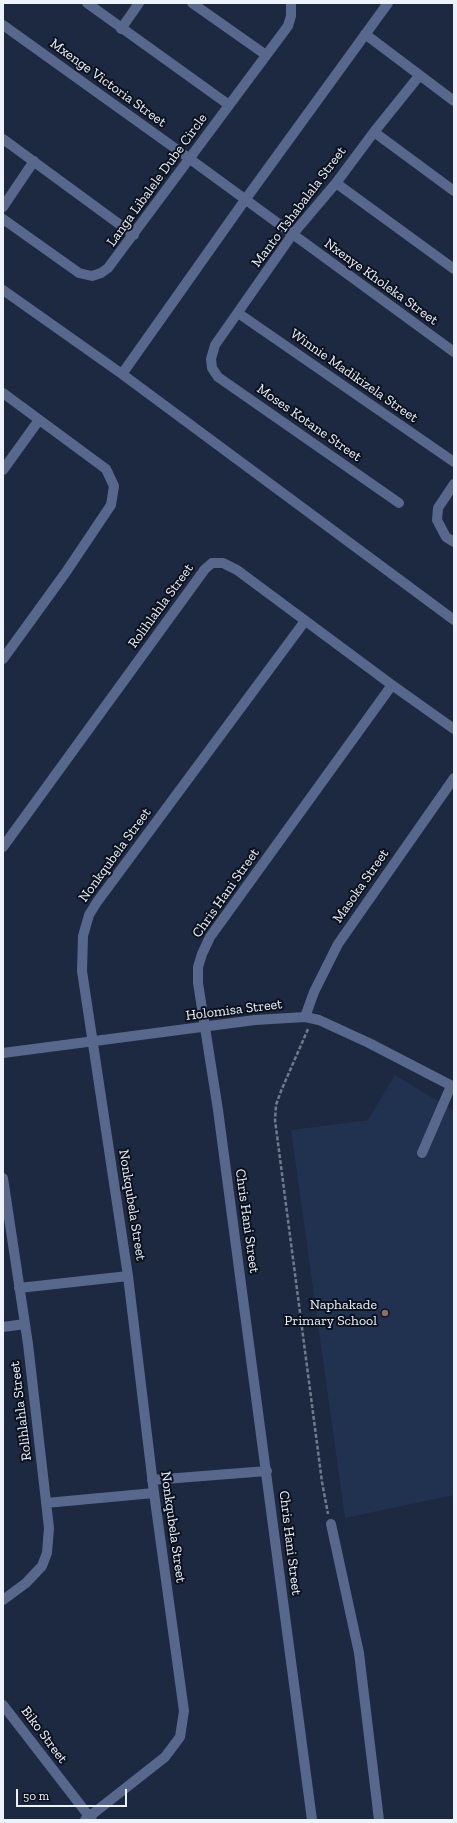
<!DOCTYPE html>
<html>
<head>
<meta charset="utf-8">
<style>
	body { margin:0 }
	#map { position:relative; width:457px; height:1823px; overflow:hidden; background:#1c2941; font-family:"Zilla Slab",serif }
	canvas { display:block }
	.frame { position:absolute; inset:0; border:4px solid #edf3fd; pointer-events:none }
	.scale { position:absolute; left:16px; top:1789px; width:111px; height:18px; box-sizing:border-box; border:2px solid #edf3fd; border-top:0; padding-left:5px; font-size:12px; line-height:14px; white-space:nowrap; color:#edf3fd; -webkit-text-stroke:3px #0c121d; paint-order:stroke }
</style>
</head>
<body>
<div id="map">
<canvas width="457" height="1823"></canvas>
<div class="frame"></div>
<div class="scale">50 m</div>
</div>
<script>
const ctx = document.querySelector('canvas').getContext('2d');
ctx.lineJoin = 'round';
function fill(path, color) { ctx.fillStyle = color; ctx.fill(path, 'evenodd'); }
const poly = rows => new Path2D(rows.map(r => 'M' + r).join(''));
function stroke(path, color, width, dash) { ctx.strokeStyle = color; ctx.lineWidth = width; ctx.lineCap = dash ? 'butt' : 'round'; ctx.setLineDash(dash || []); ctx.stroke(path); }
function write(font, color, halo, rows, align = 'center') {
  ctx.font = font + ' "Zilla Slab",serif'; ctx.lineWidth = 4; ctx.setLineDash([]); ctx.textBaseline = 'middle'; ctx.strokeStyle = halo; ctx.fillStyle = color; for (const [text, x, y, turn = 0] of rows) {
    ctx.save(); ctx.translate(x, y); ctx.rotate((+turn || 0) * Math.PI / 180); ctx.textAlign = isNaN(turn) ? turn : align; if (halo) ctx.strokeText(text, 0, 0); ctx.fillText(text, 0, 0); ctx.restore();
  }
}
const built = poly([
	[395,1075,454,1111,454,1495,345,1518,291,1130,368,1120]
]);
const path = poly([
	[308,1029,281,1091,276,1105,275,1120,322,1482,328,1514]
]);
const minor = poly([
	[87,3,229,105],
	[192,3,266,55],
	[3,25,190,159,454,352],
	[121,29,139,3],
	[365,34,454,101],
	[374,132,454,191],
	[3,139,134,235],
	[336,183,454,269],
	[3,207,34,161],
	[3,219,79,273,92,276,101,273,108,268,288,26,291,16,291,3],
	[3,290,122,374,454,620],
	[238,313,454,462],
	[122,374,245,200,388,3],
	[3,393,106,469,114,486,111,505,66,572,3,659],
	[3,470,39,420],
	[454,484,438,508,437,520,446,537,454,542],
	[399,503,218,377,212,368,211,359,215,345,292,235,336,183,374,132,419,76],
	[3,847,205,569,212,563,223,563,237,570,392,685,454,729],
	[305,1017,314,992,338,944,454,778],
	[3,1053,255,1020,305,1017,319,1020,369,1043,454,1087],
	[422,1153,451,1086],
	[3,1178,28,1344,49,1528,47,1553,42,1566,26,1583,3,1600],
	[19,1288,128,1276],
	[3,1327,25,1324],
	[152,1480,267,1471],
	[46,1503,154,1493],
	[331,1524,359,1653,379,1820],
	[3,1705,92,1820],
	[85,1820,165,1757,180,1737,184,1711,154,1493,128,1276,82,971,83,936,89,915,97,902,305,621],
	[312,1820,218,1110,198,983,198,967,202,954,210,937,392,685]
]);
const markers = [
	[385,1313,4,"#8d6e63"]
];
const streetNames = [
	["Mxenge Victoria Street",108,83,36],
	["Langa Libalele Dube Circle",157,180,-54],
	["Manto Tshabalala Street",299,207,-53],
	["Nxenye Kholeka Street",381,282,36],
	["Winnie Madikizela Street",354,376,35],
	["Moses Kotane Street",309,423,35],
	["Rolihlahla Street",161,606,-54],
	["Nonkqubela Street",115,855,-54],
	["Masoka Street",361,886,-55],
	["Chris Hani Street",226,893,-55],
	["Holomisa Street",234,1010,-7],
	["Nonkqubela Street",132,1205,81],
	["Chris Hani Street",247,1221,82],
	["Rolihlahla Street",21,1411,-97],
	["Nonkqubela Street",173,1527,82],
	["Chris Hani Street",290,1543,83],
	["Biko Street",44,1735,53]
];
const poiNames = [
	["Naphakade",377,1305],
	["Primary School",377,1321]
];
fill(built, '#213150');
stroke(path, '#707a8c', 2.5, [4, 2]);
stroke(minor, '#58678c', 10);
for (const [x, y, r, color] of markers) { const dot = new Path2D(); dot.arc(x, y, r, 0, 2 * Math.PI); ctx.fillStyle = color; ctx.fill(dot); stroke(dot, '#0c121d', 1.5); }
write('14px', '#edf3fd', '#0c121d', streetNames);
write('14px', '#edf3fd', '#0c121d', poiNames, 'right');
</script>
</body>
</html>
